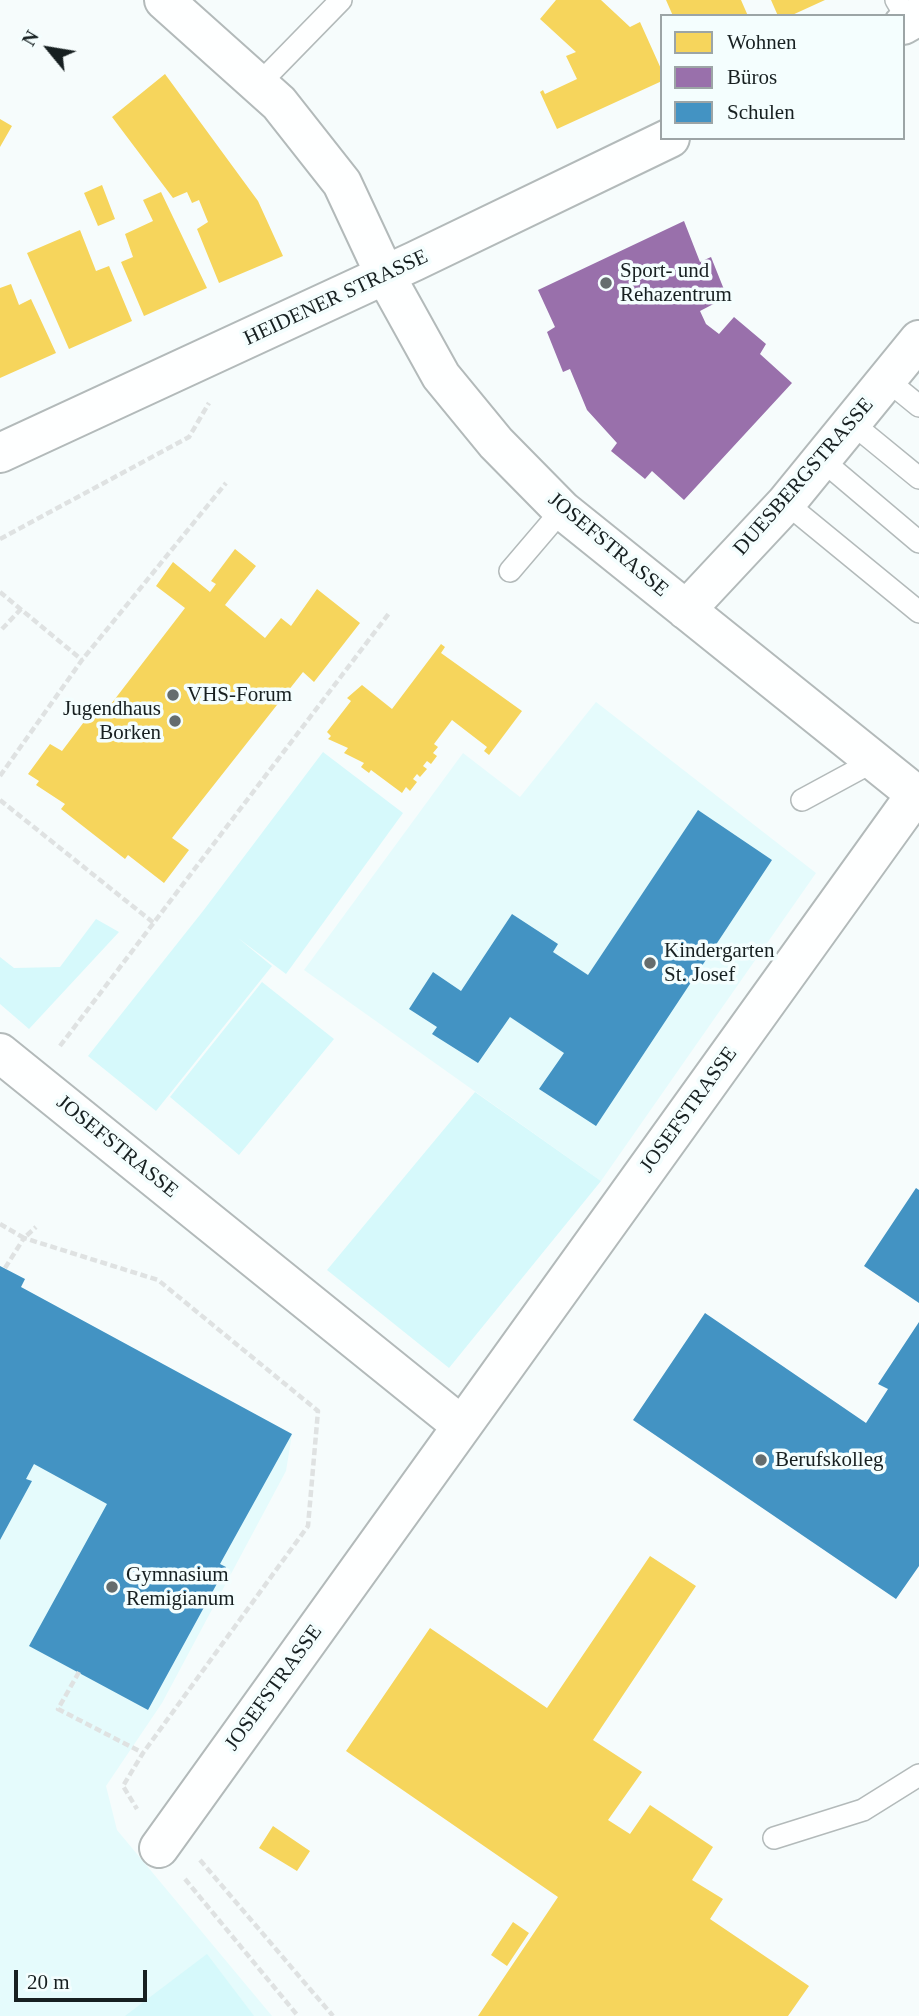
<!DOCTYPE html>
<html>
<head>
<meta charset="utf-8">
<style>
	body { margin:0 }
	#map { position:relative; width:919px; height:2016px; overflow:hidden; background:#f6fcfc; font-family:Georgia,serif }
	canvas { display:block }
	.legend { position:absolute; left:660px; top:14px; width:245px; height:126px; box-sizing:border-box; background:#f4fefe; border:2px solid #9ca5a6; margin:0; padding:9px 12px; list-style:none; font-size:21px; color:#172021 }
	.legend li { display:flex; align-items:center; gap:14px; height:35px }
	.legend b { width:35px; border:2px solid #9ca5a6 }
	.north { position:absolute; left:14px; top:14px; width:70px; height:70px; -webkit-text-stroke:5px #f4fefe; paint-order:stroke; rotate:300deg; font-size:19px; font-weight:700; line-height:28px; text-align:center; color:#172021 }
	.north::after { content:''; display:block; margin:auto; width:24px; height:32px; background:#172021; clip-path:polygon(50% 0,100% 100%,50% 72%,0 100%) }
	.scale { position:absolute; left:14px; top:1970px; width:133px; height:32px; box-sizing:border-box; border:4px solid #172021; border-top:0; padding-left:9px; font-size:21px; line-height:24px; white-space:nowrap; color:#172021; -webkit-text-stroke:5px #f4fefe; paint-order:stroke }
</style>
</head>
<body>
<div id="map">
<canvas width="919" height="2016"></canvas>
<ul class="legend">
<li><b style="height:19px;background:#f6d55c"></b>Wohnen</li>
<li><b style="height:19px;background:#9970ab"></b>Büros</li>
<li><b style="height:19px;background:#4393c3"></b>Schulen</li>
</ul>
<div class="north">N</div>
<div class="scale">20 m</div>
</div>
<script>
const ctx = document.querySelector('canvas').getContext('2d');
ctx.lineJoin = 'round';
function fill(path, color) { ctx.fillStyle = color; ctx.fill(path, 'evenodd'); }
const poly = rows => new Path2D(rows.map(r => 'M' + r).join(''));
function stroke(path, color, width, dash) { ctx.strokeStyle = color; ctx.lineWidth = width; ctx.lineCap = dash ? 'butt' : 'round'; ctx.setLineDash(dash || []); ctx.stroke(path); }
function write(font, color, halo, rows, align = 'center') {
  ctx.font = font + ' Georgia,serif'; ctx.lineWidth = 7; ctx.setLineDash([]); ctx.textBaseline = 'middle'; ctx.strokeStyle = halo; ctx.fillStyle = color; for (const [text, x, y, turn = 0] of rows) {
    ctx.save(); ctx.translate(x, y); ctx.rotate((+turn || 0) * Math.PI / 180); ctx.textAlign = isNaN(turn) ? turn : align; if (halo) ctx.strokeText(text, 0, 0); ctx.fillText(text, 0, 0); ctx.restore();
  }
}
const built = poly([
	[596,702,816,873,601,1181,304,970,463,753,520,797],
	[0,1266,25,1279,21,1287,292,1434,286,1471,162,1703,106,1786,117,1830,272,2016,0,2016]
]);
const green = poly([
	[323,752,403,813,286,974,238,938,272,966,156,1111,88,1056,203,911],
	[96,919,119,932,29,1029,0,1004,0,957,14,968,60,967],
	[262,982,334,1039,239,1155,170,1097],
	[475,1092,601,1181,449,1368,327,1270],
	[207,1954,254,2016,125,2016]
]);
const homes = poly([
	[556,0,601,0,630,27,640,22,662,71,662,81,557,129,540,92,543,90,545,94,577,79,566,56,576,52,540,19],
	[666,0,741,0,748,16,673,16],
	[771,0,825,0,790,16,778,16],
	[165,74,258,201,283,256,219,283,197,229,208,222,199,200,192,203,187,192,173,198,112,117],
	[0,119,12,126,0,147],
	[102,185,115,219,98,226,84,193],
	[161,192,207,288,144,316,121,262,133,257,125,234,153,221,143,200],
	[80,230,96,271,109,266,132,321,69,349,27,253],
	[11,284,19,305,31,299,56,353,0,378,0,288],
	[235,549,256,566,225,605,265,638,281,618,291,626,317,589,360,623,314,682,303,672,172,838,189,850,164,883,128,855,125,859,61,809,65,804,36,785,39,781,28,774,50,744,62,751,99,702,108,708,185,608,156,586,173,562,210,592,216,584,211,581],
	[441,644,445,647,441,653,522,711,489,755,484,751,487,747,452,720,434,744,438,747,433,753,437,756,431,764,427,761,423,766,427,769,420,777,417,774,413,779,417,782,410,791,406,787,402,793,371,770,369,773,361,767,364,763,344,753,348,748,328,739,331,736,327,732,351,701,347,698,362,685,392,709],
	[650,1556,696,1586,593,1740,642,1772,608,1820,630,1834,650,1805,713,1847,692,1880,723,1899,710,1919,809,1986,788,2016,478,2016,558,1897,346,1751,430,1628,547,1708],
	[273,1826,310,1851,297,1871,259,1848],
	[513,1922,529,1933,507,1966,491,1955]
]);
const offices = poly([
	[684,221,700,262,711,257,727,297,700,311,706,324,719,334,734,317,766,344,760,354,792,383,684,500,652,471,645,479,611,451,617,443,587,410,570,369,563,372,547,332,555,327,538,290]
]);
const schools = poly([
	[698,810,772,860,596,1126,539,1089,564,1053,510,1017,478,1063,432,1034,437,1027,409,1009,433,972,461,991,512,914,558,944,553,952,588,975],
	[916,1188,919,1190,919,1303,864,1266],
	[0,1266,25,1279,21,1287,292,1434,220,1564,226,1567,148,1710,29,1646,107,1504,34,1464,26,1479,32,1481,0,1540],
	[705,1313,866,1423,888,1389,878,1384,919,1322,919,1566,896,1599,633,1420]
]);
const path = poly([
	[0,539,189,437,209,403],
	[0,592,82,660],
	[2,629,21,609],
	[0,776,82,660,226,483],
	[0,800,155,924],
	[60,1046,390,612],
	[0,1224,24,1238,36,1227],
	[5,1268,24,1238,158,1280,318,1411,308,1526,143,1753,123,1786,137,1809],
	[79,1672,58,1709,143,1753],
	[200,1860,333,2016],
	[185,1879,298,2016]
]);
const service = poly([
	[896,0,909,22],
	[259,84,341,0],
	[887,380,919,406],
	[853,424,919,478],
	[822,460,919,542],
	[786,503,919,612],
	[510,571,562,510],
	[802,800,874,761],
	[774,1838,863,1810,919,1775]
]);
const minor = poly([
	[385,275,441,376,496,443,562,510,919,797],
	[686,610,786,503,919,340],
	[0,1053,462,1426],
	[159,1848,916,794]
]);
const tertiary = poly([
	[164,0,279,103,342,183,385,275]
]);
const secondary = poly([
	[903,25,919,16],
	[0,453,415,261,670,138]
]);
const markers = [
	[606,283,7,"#656d6e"],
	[173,695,7,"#656d6e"],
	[175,721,7,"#656d6e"],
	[650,963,7,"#656d6e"],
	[761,1460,7,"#656d6e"],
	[112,1587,7,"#656d6e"]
];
const poiNames = [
	["Sport- und",620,271],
	["Rehazentrum",620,295],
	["VHS-Forum",187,695],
	["Jugendhaus",161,709,"right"],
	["Borken",161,733,"right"],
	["Kindergarten",664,951],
	["St. Josef",664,975],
	["Berufskolleg",775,1460],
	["Gymnasium",126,1575],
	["Remigianum",126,1599]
];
const streetNames = [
	["HEIDENER STRASSE",336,298,-25],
	["DUESBERGSTRASSE",804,477,-49],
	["JOSEFSTRASSE",608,545,40],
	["JOSEFSTRASSE",689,1110,-54],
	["JOSEFSTRASSE",117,1147,39],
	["JOSEFSTRASSE",274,1688,-54]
];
fill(built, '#e5fbfc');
fill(green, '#d6f9fb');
fill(homes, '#f6d55c');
fill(offices, '#9970ab');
fill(schools, '#4393c3');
stroke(service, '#b3baba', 24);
stroke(minor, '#b3baba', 42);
stroke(tertiary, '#b3baba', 42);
stroke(secondary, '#b3baba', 42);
stroke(path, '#dfe2e2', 4.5, [7, 3.5]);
stroke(service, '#feffff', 21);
stroke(minor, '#feffff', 38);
stroke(tertiary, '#feffff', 38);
stroke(secondary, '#feffff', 38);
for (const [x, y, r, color] of markers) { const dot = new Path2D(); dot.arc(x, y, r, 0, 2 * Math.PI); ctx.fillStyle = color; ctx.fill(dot); stroke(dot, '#f4fefe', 2.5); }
write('21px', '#172021', '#f4fefe', poiNames, 'left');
write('21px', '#172021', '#f4fefe', streetNames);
</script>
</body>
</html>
